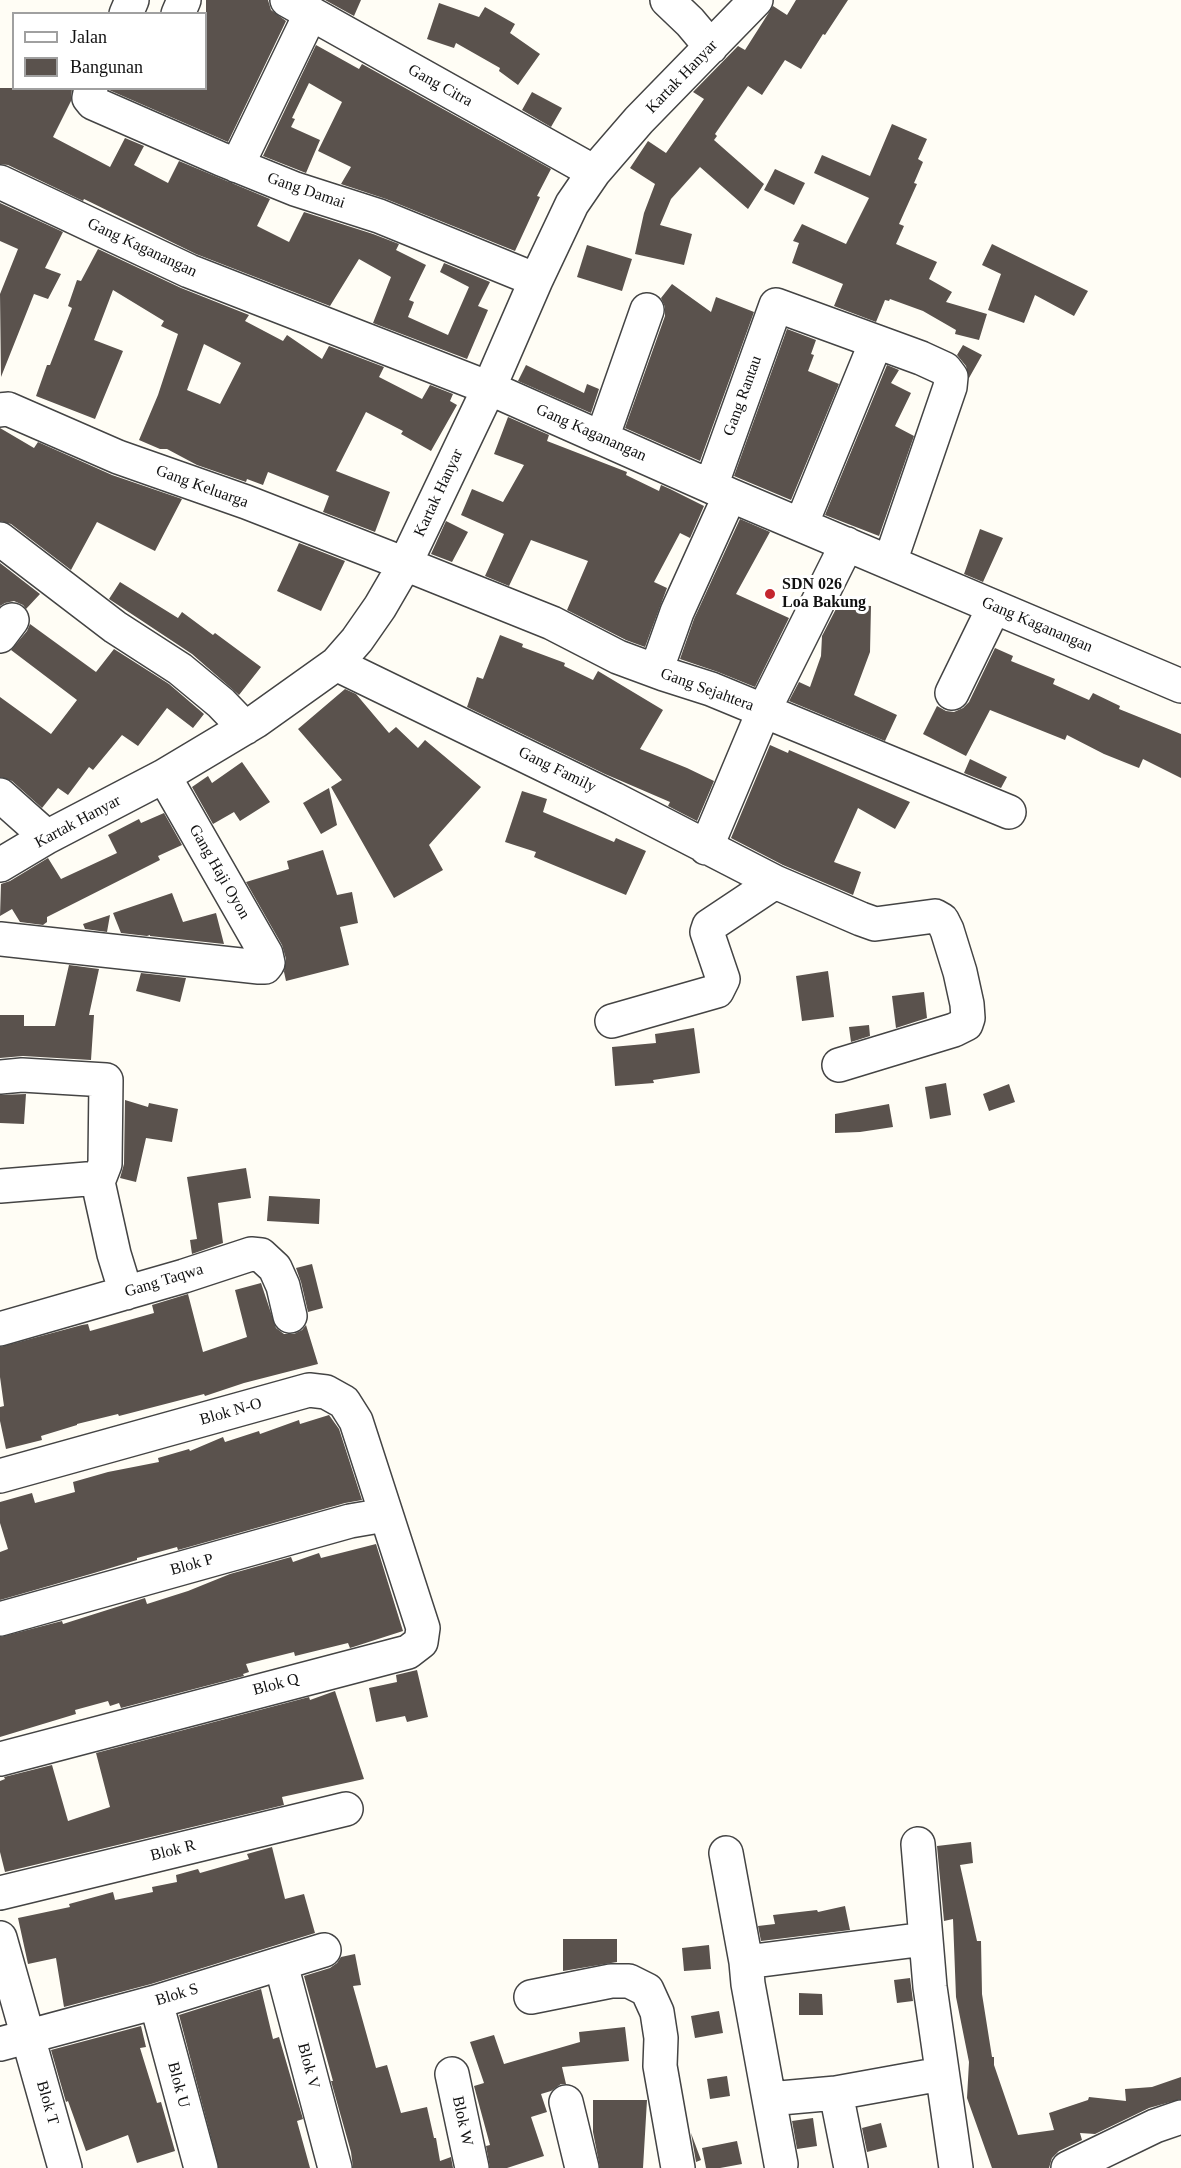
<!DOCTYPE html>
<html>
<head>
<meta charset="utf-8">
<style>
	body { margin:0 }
	#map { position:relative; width:1181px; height:2168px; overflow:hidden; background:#fffdf5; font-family:Georgia,serif }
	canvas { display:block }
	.legend { position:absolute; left:12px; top:12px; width:195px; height:78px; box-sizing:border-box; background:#fff; border:2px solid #a0a0a0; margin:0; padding:8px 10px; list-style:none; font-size:18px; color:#111 }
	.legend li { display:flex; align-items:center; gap:12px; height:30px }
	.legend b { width:30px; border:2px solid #a0a0a0 }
</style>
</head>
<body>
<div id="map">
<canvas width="1181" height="2168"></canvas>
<ul class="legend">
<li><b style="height:8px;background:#fff"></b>Jalan</li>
<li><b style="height:16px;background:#5a524d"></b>Bangunan</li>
</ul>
</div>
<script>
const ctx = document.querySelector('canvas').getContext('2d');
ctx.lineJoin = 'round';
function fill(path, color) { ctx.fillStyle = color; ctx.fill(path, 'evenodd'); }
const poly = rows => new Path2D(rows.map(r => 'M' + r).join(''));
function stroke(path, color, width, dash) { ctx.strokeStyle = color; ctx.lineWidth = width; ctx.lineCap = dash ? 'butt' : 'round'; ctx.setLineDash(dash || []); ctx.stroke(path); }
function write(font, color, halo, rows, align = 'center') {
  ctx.font = font + ' Georgia,serif'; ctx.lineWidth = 6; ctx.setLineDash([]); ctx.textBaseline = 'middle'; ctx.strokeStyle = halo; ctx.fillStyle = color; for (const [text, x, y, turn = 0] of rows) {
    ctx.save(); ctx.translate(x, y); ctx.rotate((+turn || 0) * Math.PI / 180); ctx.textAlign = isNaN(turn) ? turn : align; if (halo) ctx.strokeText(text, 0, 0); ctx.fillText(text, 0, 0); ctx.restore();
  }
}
const building = poly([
	[206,0,268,0,271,10,286,21,228,142,109,90,206,88],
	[325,0,361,0,354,16],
	[796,0,848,0,825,35,823,34,801,69,785,60,762,95,748,86,715,134,717,136,714,140,764,184,748,209,700,167,671,199,660,225,692,234,684,265,635,254,644,213,655,184,630,168,648,141,666,153,704,99,693,92,738,46,745,50,773,6,787,15],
	[439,3,479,17,485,7,515,24,510,33,540,54,518,85,499,71,500,68,456,43,454,48,427,39],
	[316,45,359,69,362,64,551,169,537,196,540,197,515,251,386,199,341,184,351,167,318,151,342,102,309,83,292,118,295,119,291,127,320,140,306,173,263,156],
	[0,88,72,88,71,101,53,137,110,167,125,138,144,146,134,165,168,183,179,161,270,199,257,226,289,242,304,212,373,234,399,244,396,250,426,265,409,300,414,302,408,317,448,335,469,287,440,272,444,263,490,282,478,306,488,310,467,359,373,323,391,277,359,259,330,306,196,254,84,199,83,201,8,165,0,164],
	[532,92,562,108,551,127,522,110],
	[892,124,927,139,918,159,923,162,914,183,917,184,899,224,904,226,896,244,937,262,929,279,952,292,946,302,987,314,979,340,955,334,956,330,923,311,890,299,889,301,885,300,876,322,834,306,843,284,792,263,799,243,793,241,802,224,846,244,869,198,814,173,822,155,870,176],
	[775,169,805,183,794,205,764,190],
	[0,203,63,232,45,268,61,274,48,299,34,294,1,377,0,294,18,249,0,241],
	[992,244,1088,291,1074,316,1035,295,1024,323,988,310,1001,274,982,265],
	[587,245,632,259,622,291,577,277],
	[98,249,181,288,249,315,245,321,283,341,287,335,322,359,329,346,384,367,379,377,422,399,430,385,453,394,450,401,457,405,431,451,401,434,403,431,366,412,336,471,390,492,375,532,323,512,329,496,268,472,263,485,247,479,246,482,197,465,167,449,160,449,139,440,158,395,178,334,161,326,164,321,113,290,94,340,123,351,95,419,36,396,47,365,50,365,72,308,68,306,77,280,81,281],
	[204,344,241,363,220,404,187,390],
	[672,284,711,312,716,297,754,312,700,461,625,428,665,316,665,307,661,298],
	[787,329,816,340,811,354,814,355,808,371,839,384,791,500,734,476],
	[963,345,982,355,969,378,966,366,957,355],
	[526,365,584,393,587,384,599,389,591,413,518,381],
	[887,365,899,370,891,383,911,393,895,426,914,436,879,536,825,515],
	[508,417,549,435,547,441,627,472,626,475,659,491,661,485,670,489,704,506,690,538,680,533,654,582,667,588,645,647,626,640,567,610,588,561,531,540,509,586,485,576,504,534,461,515,472,489,503,502,524,465,494,454],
	[0,428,34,448,38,442,112,475,182,499,155,551,97,522,71,570,11,524,0,521],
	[740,519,770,532,736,594,789,618,755,687,718,672,680,659,694,619],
	[446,521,468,532,452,562,431,554],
	[980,529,1003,538,983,582,964,574],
	[299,543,345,561,321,611,277,591],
	[0,563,40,594,26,609,23,605,14,601,5,603,0,606],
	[120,582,178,618,182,612,213,635,215,633,261,667,239,695,192,654,109,599],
	[838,605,871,606,870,652,854,695,897,715,885,741,789,701,799,682,810,687,821,656,822,636],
	[30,624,96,672,114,649,169,684,204,714,193,728,167,708,138,746,122,735,93,770,89,767,68,795,58,788,42,808,12,781,0,777,0,697,51,734,77,700,11,650,27,631],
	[500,635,523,644,522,647,565,663,564,666,593,680,598,671,663,710,640,749,687,768,714,781,697,821,668,806,670,802,605,774,467,707,477,677,483,679],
	[995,648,1013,656,1011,661,1055,679,1053,684,1089,700,1093,693,1120,706,1119,709,1181,734,1181,778,1143,759,1139,768,1104,754,1067,735,1065,740,990,710,966,756,923,734,937,706,946,711,954,712,963,708,969,702],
	[345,689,356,694,389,733,396,727,418,748,425,740,481,787,429,845,443,870,394,898,331,787,342,780,298,729],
	[770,745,788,753,789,750,910,802,895,829,858,808,834,862,861,872,853,895,783,865,731,838],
	[970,759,1007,777,1001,788,964,773],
	[242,762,270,802,240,821,234,812,213,824,192,787,208,776,212,783],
	[329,788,337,825,321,834,303,803],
	[522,791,547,799,543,812,614,842,616,838,646,851,626,895,534,857,536,852,505,842],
	[164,813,182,845,158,856,160,860,47,917,47,922,43,925,20,922,12,909,0,916,1,884,10,881,48,858,61,879,117,853,108,835,139,819,141,823],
	[323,850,337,895,352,892,358,923,340,927,349,965,286,981,284,972,286,959,282,945,246,882,289,869,287,861],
	[172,893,183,922,216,913,224,944,150,936,150,935,147,936,121,933,113,913],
	[110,915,107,932,85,929,83,924],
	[69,965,99,969,89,1015,94,1015,91,1060,23,1056,0,1058,0,1015,24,1015,24,1026,55,1026],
	[828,971,834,1017,802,1021,796,976],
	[141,973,186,978,180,1002,136,991],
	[924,992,927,1018,896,1028,892,996],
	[869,1025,870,1036,851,1042,849,1027],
	[694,1028,700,1073,653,1080,654,1083,615,1086,612,1047,656,1043,655,1034],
	[946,1083,951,1115,930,1119,925,1087],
	[1009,1084,1015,1102,989,1111,983,1094],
	[26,1094,24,1124,0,1123,0,1095],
	[125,1100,148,1107,149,1103,178,1109,172,1142,146,1138,136,1182,120,1178,124,1164],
	[889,1104,893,1127,860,1132,835,1133,835,1114],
	[246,1168,251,1198,218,1203,223,1243,192,1254,190,1240,197,1239,187,1177],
	[269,1196,320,1199,319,1224,267,1221],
	[312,1264,323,1308,308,1312,301,1282,296,1268],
	[261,1283,276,1328,284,1334,294,1334,302,1330,306,1325,318,1364,244,1383,205,1396,204,1394,119,1416,118,1414,77,1424,77,1425,41,1436,42,1440,6,1449,0,1421,0,1407,4,1406,0,1377,0,1347,82,1325,88,1324,90,1331,154,1313,152,1305,188,1294,203,1352,247,1337,235,1290],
	[329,1415,339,1429,362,1500,345,1503,178,1550,177,1547,137,1558,137,1560,94,1573,0,1600,0,1552,8,1549,0,1523,0,1502,32,1493,35,1503,75,1492,73,1482,108,1472,159,1462,158,1458,189,1449,190,1451,223,1437,225,1442,259,1431,260,1434,299,1420,300,1424],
	[376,1544,403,1631,350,1648,348,1643,295,1656,294,1652,246,1664,249,1672,243,1674,244,1676,121,1708,119,1703,110,1706,108,1701,75,1710,76,1714,0,1737,0,1637,62,1621,63,1624,145,1598,147,1604,188,1591,230,1574,291,1557,293,1562,319,1553,321,1558],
	[417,1670,428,1717,407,1722,405,1716,376,1722,369,1688,397,1682,396,1675],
	[335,1691,364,1779,282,1797,284,1805,5,1872,0,1852,0,1781,5,1779,4,1777,52,1765,68,1821,110,1807,96,1753,309,1697,310,1700],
	[971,1842,973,1863,960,1865,977,1941,981,1941,982,1994,992,2057,994,2057,994,2065,1018,2135,1054,2130,1049,2113,1088,2100,1089,2097,1126,2101,1125,2089,1152,2087,1181,2077,1181,2099,1149,2108,1095,2134,1080,2133,1082,2140,1059,2151,1052,2158,1049,2168,992,2168,967,2098,969,2062,956,1997,953,1919,944,1921,937,1846],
	[272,1847,285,1899,304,1894,315,1933,151,1984,64,2007,56,1958,28,1964,18,1918,70,1907,69,1904,113,1892,115,1900,153,1892,152,1887,177,1882,176,1875,198,1869,200,1873,249,1859,247,1854],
	[845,1906,850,1930,761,1941,758,1926,775,1924,773,1915,817,1910,818,1912],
	[563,1939,617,1939,617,1962,563,1971],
	[709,1945,711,1969,684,1971,682,1948],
	[355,1954,361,1985,353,1986,376,2068,387,2065,401,2113,427,2107,434,2138,436,2138,440,2161,451,2157,453,2168,353,2168,351,2152,331,2081,333,2081,304,1976,330,1968,337,1963,341,1957],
	[910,1978,913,2001,897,2003,894,1980],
	[261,1989,273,2039,279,2037,295,2092,303,2119,297,2121,310,2168,219,2168,179,2015],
	[799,1993,822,1994,823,2015,799,2015],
	[719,2011,723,2033,695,2038,691,2016],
	[141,2026,146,2047,140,2048,157,2103,161,2102,175,2151,137,2163,128,2135,86,2151,68,2101,66,2102,51,2050],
	[625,2027,629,2061,562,2067,566,2084,561,2084,551,2091,541,2094,547,2112,531,2117,544,2156,507,2168,490,2168,486,2146,490,2145,474,2086,484,2083,470,2042,494,2035,504,2064,580,2042,579,2032],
	[727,2076,730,2096,710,2099,707,2079],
	[593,2100,647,2100,643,2168,600,2168,593,2132],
	[813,2118,817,2146,797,2149,792,2121],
	[881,2123,887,2147,867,2152,862,2128],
	[691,2133,701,2160,696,2162],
	[737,2141,742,2164,720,2168,706,2168,702,2148]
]);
const minor = poly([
	[287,0,594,172],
	[667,0,690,22,711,47],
	[126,14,132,0],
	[178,14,184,0],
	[91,88,89,98,93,103,221,159,295,189,379,216,536,280],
	[237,166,311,13],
	[0,182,189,271,489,388,730,495,1181,686],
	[0,410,8,409,118,457,246,502,405,564,552,623,618,657,664,674,711,689,1009,812],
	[602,438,647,310],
	[711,486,776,305,921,358,945,369,951,377,950,387,890,562],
	[801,525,876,342],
	[0,539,115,627,180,669,221,703,245,728],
	[0,636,12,620],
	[336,664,614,799,775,882,861,919,875,924,935,916,942,920,947,930,960,972,967,1004,968,1018,966,1024,954,1030,839,1065],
	[656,671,677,612,730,495],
	[952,693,994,607],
	[0,795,47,837],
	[706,848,764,710,847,544],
	[0,865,47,837,164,776,256,721,336,664,357,640,380,607,405,564,489,388,536,280,572,204,594,172,639,120,756,0],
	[0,939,259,967,265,967,268,963,266,954,164,776],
	[612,1021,717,991,723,979,707,932,709,926,775,882],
	[0,1077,22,1075,106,1080,105,1164,98,1182,114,1254,126,1293],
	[0,1186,99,1178],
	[0,1329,184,1276,251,1254,261,1255,275,1268,283,1286,290,1316],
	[0,1476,309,1390,326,1392,344,1402,356,1421,423,1628,421,1642,408,1652,0,1759],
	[0,1619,350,1521,385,1515],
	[918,1844,930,1987,956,2168],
	[726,1853,746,1962],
	[0,1893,346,1809],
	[0,1938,65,2168],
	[925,1939,746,1962,748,1984,769,2099,836,2093,941,2074],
	[281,1964,335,2168],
	[531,1997,611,1981,629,1981,647,1990,657,2012,661,2038,660,2066,678,2168],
	[156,2002,201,2168],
	[0,2044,156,2002,324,1950],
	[452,2074,472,2168],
	[836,2093,851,2168],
	[769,2099,781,2164],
	[566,2102,582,2168],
	[1068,2168,1155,2126,1181,2117]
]);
const markers = [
	[770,594,6,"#c4262e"]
];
const streetNames = [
	["Kartak Hanyar",682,77,-46],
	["Gang Citra",440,86,29],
	["Gang Damai",306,191,19],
	["Gang Kaganangan",142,248,25],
	["Gang Rantau",743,396,-70],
	["Gang Kaganangan",591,433,24],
	["Gang Keluarga",202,487,20],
	["Kartak Hanyar",439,493,-65],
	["Gang Kaganangan",1037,625,23],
	["Gang Sejahtera",707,690,20],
	["Gang Family",557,770,26],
	["Kartak Hanyar",78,822,-28],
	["Gang Haji Oyon",219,872,60],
	["Gang Taqwa",164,1281,-17],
	["Blok N-O",231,1412,-16],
	["Blok P",192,1565,-16],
	["Blok Q",276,1685,-15],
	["Blok R",173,1851,-14],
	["Blok S",177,1995,-17],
	["Blok V",308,2066,75],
	["Blok U",178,2085,75],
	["Blok T",47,2103,74],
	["Blok W",462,2121,78]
];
const poiNames = [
	["SDN 026",782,585],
	["Loa Bakung",782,603]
];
fill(building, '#5a524d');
stroke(minor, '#444', 36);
stroke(minor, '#fff', 33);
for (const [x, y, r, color] of markers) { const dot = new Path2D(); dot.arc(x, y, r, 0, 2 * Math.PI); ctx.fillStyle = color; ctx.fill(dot); stroke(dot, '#fff', 2); }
write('16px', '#111', '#fff', streetNames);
write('bold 16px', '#111', '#fff', poiNames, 'left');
</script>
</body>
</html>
